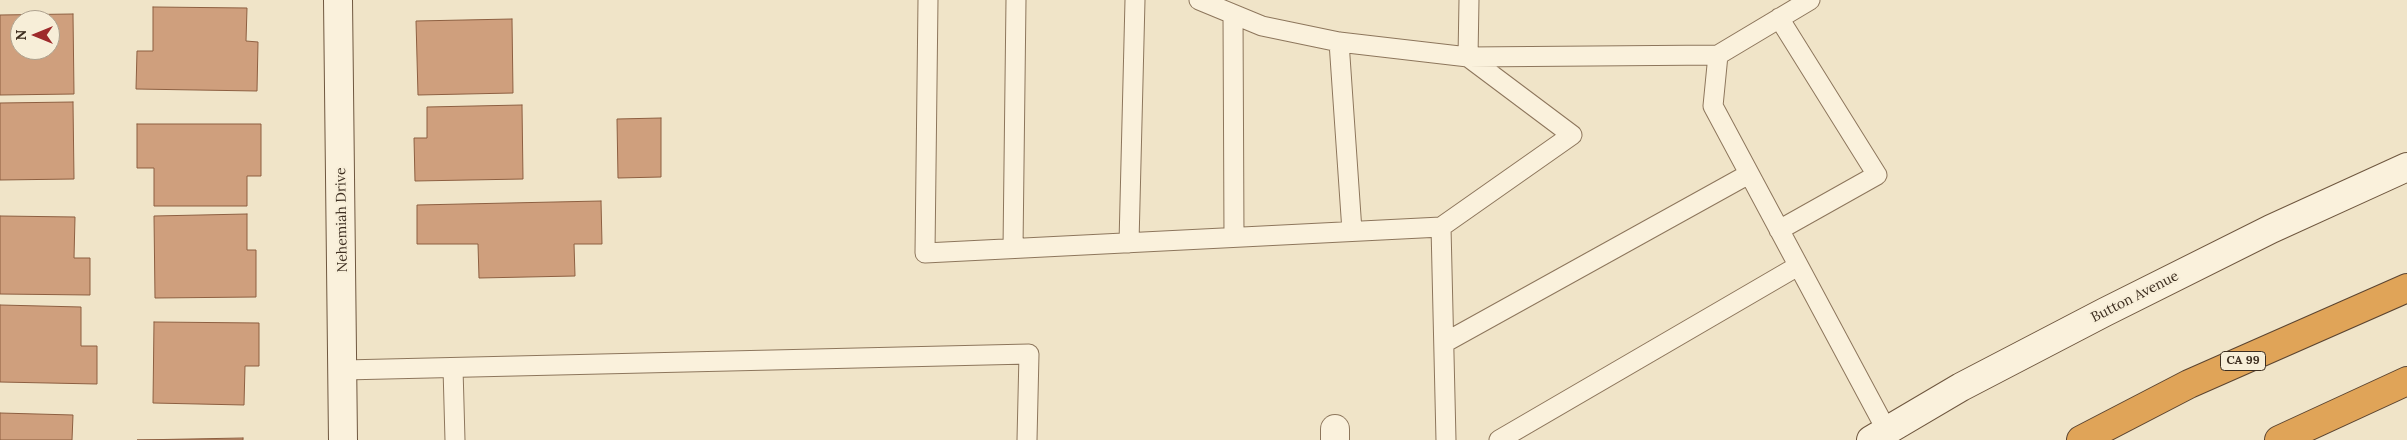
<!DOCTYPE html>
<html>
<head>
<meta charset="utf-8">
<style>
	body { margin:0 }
	#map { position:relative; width:2407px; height:440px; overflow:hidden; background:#f0e4c8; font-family:Lora,serif }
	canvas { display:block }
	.north { position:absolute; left:10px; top:10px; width:50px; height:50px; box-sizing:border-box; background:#f7eed8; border:1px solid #ada18e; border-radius:50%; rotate:270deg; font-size:14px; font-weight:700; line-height:20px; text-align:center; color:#3d2e20 }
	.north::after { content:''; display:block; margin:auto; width:18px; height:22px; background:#9e2a2b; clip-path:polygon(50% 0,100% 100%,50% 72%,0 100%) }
</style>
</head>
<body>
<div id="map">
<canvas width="2407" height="440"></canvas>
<div class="north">N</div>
</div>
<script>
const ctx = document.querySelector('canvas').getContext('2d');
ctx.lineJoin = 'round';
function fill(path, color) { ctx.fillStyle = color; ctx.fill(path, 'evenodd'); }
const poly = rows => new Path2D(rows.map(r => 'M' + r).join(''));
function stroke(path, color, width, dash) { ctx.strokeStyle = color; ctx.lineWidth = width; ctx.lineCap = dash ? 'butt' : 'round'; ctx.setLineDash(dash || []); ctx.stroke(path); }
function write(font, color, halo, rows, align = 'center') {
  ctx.font = font + ' Lora,serif'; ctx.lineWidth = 4; ctx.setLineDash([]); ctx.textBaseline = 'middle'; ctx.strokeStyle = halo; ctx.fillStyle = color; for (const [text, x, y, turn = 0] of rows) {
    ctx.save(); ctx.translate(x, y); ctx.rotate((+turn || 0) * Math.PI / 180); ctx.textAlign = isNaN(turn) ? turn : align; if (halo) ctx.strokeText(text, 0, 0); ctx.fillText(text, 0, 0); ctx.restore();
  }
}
const building = poly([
	[153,7,247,8,246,41,258,42,257,91,136,89,137,51,153,51,153,7],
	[73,14,74,94,0,95,0,15,73,14],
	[20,20,50,20,50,50,20,50,20,20],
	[512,19,513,93,418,95,416,21,512,19],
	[73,102,74,179,0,180,0,103,73,102],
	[522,105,523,179,415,181,414,138,427,138,427,107,522,105],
	[661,118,661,177,618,178,617,119,661,118],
	[137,124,261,124,261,176,247,176,247,206,154,206,154,168,137,168,137,124],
	[601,201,602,244,574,244,575,276,479,278,478,244,417,244,417,205,601,201],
	[247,214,247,250,256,250,256,297,155,298,154,216,247,214],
	[0,216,75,217,74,258,90,258,90,295,0,294,0,216],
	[0,305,81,307,81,346,97,346,97,384,0,382,0,305],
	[154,322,259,323,259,366,245,366,244,405,153,403,154,322],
	[0,413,73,415,72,440,0,440,0,413],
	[243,438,243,440,137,440,243,438]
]);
const lane = poly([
	[928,0,925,253,1441,227,1446,440],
	[1199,0,1262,26,1339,42,1468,57,1469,0],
	[1233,14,1234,237],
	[1339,42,1352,231],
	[1718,55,1713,106,1887,431],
	[1468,57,1718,55,1810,0],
	[1441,227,1572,135,1468,57],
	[1779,230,1877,175,1779,18],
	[1129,243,1135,0],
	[1013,248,1016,0],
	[1444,343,1749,174],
	[453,368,455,440],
	[344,370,1029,354,1027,440],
	[1499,440,1798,266]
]);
const street = poly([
	[1335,440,1335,429]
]);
const secondary = poly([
	[338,0,343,440],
	[1871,440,1961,387,2105,312,2271,229,2407,167]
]);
const highway = poly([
	[2081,440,2189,384,2407,288],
	[2279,440,2407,381]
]);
const shields = [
	[2243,361,45]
];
const shieldNames = [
	["CA 99",2243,361]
];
const streetNames = [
	["Nehemiah Drive",342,220,-91],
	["Button Avenue",2135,297,-27]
];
fill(building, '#cf9f7d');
stroke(building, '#8d5f41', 1);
stroke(lane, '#8d765c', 21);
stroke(street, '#8d765c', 30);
stroke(secondary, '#6f573f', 30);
stroke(highway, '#5b4430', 30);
stroke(lane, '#faf1dc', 19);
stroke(street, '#faf1dc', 28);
stroke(secondary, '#faf1dc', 28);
stroke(highway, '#e0a458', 28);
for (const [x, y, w] of shields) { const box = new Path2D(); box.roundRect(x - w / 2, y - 9.5, w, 19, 4); ctx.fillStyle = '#f7eed8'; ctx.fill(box); stroke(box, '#3d2e20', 1); }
write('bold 12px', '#3d2e20', null, shieldNames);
write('14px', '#3d2e20', '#f7eed8', streetNames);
</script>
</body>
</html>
